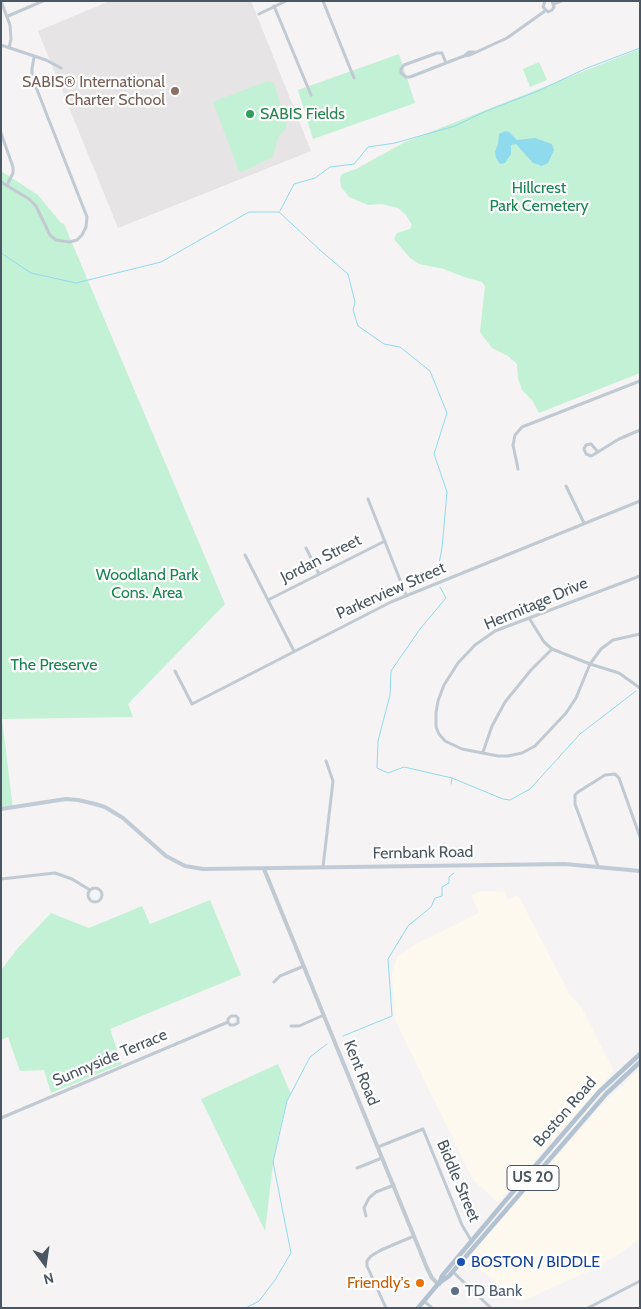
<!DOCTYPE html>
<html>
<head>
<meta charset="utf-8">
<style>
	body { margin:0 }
	#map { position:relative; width:641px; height:1309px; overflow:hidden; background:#f5f3f3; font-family:Cabin,sans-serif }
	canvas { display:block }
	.frame { position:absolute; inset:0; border:2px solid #4a5661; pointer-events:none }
	.north { position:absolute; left:20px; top:1239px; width:50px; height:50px; -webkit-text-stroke:4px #fff; paint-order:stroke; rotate:166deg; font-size:14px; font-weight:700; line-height:20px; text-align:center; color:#4a5661 }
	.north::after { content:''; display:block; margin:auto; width:18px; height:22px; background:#4a5661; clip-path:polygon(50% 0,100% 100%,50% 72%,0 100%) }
</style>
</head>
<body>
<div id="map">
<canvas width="641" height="1309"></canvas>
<div class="frame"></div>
<div class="north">N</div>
</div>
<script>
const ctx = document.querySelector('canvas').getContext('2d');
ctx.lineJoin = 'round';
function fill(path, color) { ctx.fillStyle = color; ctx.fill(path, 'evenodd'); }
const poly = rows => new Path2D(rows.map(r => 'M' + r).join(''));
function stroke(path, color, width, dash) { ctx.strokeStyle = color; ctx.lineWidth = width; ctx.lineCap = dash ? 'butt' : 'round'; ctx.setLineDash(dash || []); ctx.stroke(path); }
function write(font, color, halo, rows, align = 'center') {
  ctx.font = font + ' Cabin,sans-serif'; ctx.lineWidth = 4.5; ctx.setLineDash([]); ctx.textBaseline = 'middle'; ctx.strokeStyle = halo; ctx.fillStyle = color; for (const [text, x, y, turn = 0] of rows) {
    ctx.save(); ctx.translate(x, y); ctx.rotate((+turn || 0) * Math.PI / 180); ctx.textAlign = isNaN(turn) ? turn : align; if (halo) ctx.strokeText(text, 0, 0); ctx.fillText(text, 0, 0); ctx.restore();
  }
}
const commercial = poly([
	[482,891,505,892,508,899,518,895,569,993,582,1008,614,1071,498,1202,473,1180,395,1020,392,975,397,957,416,944,479,913,471,895],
	[640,1069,640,1238,622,1252,596,1268,525,1300,517,1300,467,1258,600,1107]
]);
const education = poly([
	[110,1,251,1,311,151,118,228,38,31]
]);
const green = poly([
	[640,49,640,373,539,413,532,400,522,390,518,378,517,364,508,356,492,348,480,332,485,286,482,282,464,277,444,269,419,264,410,258,394,239,397,233,410,229,412,225,406,215,398,208,382,204,368,205,349,197,341,187,340,178,342,174,356,169,405,142],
	[399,54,415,103,313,139,298,90],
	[539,62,547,80,530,87,523,69],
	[267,81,274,83,287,127,278,137,273,157,242,172,239,171,213,102],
	[1,171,38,195,61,223,64,224,225,604,128,704,133,717,2,719,13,809,1,810],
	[210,900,241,975,110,1029,122,1064,51,1093,44,1070,20,1071,8,1037,1,1040,1,970,18,948,51,913,89,928,142,906,150,924],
	[278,1064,291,1094,287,1100,274,1155,265,1231,201,1099]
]);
const water = poly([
	[505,131,509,132,517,140,535,138,552,144,554,150,548,163,542,166,533,163,516,144,511,145,511,154,505,163,500,164,496,158,495,152,498,144,499,134]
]);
const stream = poly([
	[280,211,294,184,315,178,330,167,354,164,368,147,395,143,455,126,484,112,538,91,587,68,640,48],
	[1,253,31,273,76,283,161,262,249,212,279,212,320,250,348,274,355,302,353,310,358,326,384,344,400,347,430,371,447,413,434,454,447,492,442,548,436,579],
	[440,587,446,598,420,629,391,671,390,695,378,741,377,768,388,773,404,767,452,778,503,799,510,800,530,789,580,734,636,691],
	[451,784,452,778],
	[343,1036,392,1016,388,959,408,926,431,907,435,898,442,896,442,887,449,883,449,877,454,873],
	[246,1308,259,1301,275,1280,291,1253,273,1162,287,1101,310,1057,327,1044]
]);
const minor = poly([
	[1,1,10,25,11,39,9,48],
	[323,1,354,78],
	[545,1,543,7,548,12,552,10,554,7,552,1],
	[554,4,561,1],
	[274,6,311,95],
	[259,14,286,1],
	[8,16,43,1],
	[1,45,46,60,61,68],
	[464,56,470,55,507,38,545,11],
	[446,63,442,53,437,53,404,65,401,69,401,73,406,77,410,77,464,56,469,52,474,52],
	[1,133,13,167,13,173,7,185],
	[1,182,29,199,36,206,50,235,56,240,69,242,77,240,82,235,86,227,87,217,32,77,32,69,34,57],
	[598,452,591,444,586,445,584,449,586,454,591,456,593,455,619,439,640,430],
	[518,469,513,445,515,435,522,427,640,381],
	[566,486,584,523],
	[368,499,406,595],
	[306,548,319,574],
	[245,555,294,651],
	[640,576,495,631,475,645,458,663,444,685,438,701,436,713,436,727,439,734,445,741,462,749,498,756,508,756,522,753,535,746,566,713,576,698,590,664,601,649,613,640,640,634],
	[268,600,385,541],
	[529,618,544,642,552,649,590,664,619,673,640,688],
	[175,671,192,704,391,602,640,501],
	[483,752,492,726,505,702,531,670,552,649],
	[598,866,575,804,575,795,578,792,605,775,615,774,619,778,640,837],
	[323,867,333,781,326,761],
	[1,879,55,873,72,879,90,890],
	'88 895a7 7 0 1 1 14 0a7 7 0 1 1-14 0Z',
	[274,982,280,976,304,966],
	[291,1026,299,1026,324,1015],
	[1,1118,228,1022,228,1019,231,1016,236,1016,238,1018,238,1023,234,1025,230,1025,228,1022],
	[378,1147,423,1129,462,1225,472,1242],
	[357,1168,382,1158],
	[366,1216,364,1208,369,1198,376,1192,394,1185],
	[453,1272,491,1308],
	[424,1301,432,1308],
	[386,1308,367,1266,367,1261,371,1256,381,1250,414,1236],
	[588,1308,640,1281]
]);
const tertiary = poly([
	[264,869,427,1268,432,1278,438,1284]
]);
const secondary = poly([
	[1,809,66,799,78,800,95,804,105,807,123,818,166,856,185,866,203,869,565,864,640,871]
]);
const primary = poly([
	[439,1284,442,1276,506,1200,599,1092,640,1054],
	[418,1308,438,1284,449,1276,606,1094,640,1062]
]);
const markers = [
	[175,91,5,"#8d6e63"],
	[250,114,5,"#2e9e5b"],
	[461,1262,5,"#1a4fb4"],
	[420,1283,5,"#e8710a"],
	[455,1291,5,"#5c6f8a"]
];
const shields = [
	[533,1178,52]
];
const shieldNames = [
	["US 20",533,1178]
];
const educationNames = [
	["SABIS® International",165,82],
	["Charter School",165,100]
];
const leisureNames = [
	["SABIS Fields",260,114]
];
const parkNames = [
	["Hillcrest",539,188],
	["Park Cemetery",539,206],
	["Woodland Park",147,575],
	["Cons. Area",147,593],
	["The Preserve",54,665]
];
const streetNames = [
	["Jordan Street",321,559,-27],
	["Parkerview Street",391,591,-24],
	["Hermitage Drive",536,604,-23],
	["Fernbank Road",423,853,-1],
	["Sunnyside Terrace",110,1058,-23],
	["Kent Road",361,1073,68],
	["Boston Road",565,1112,-49],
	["Biddle Street",458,1181,67]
];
const transitNames = [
	["BOSTON / BIDDLE",471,1262]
];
const foodNames = [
	["Friendly's",410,1283]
];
const serviceNames = [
	["TD Bank",465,1291]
];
fill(commercial, '#fdf9ef');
fill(education, '#e6e4e5');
fill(green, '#c3f1d5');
fill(water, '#90daee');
stroke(stream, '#90daee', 1);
stroke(minor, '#c1cad2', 3);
stroke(tertiary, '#c1cad2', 4);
stroke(secondary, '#c1cbd6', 4);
stroke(primary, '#b3c2d1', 4.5);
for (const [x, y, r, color] of markers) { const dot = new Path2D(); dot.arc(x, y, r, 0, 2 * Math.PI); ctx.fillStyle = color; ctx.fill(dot); stroke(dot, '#fff', 2); }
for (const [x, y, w] of shields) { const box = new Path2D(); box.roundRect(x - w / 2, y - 12.5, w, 25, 4); ctx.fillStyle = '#fff'; ctx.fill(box); stroke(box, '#4a5661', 1); }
write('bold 15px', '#4a5661', null, shieldNames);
write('16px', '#785e54', '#fff', educationNames, 'right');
write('16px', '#27864d', '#fff', leisureNames, 'left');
write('16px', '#17864f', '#fff', parkNames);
write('16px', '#4a5661', '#fff', streetNames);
write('16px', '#164399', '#fff', transitNames, 'left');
write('16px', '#c56008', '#fff', foodNames, 'right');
write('16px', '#4e5e75', '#fff', serviceNames, 'left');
</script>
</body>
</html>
